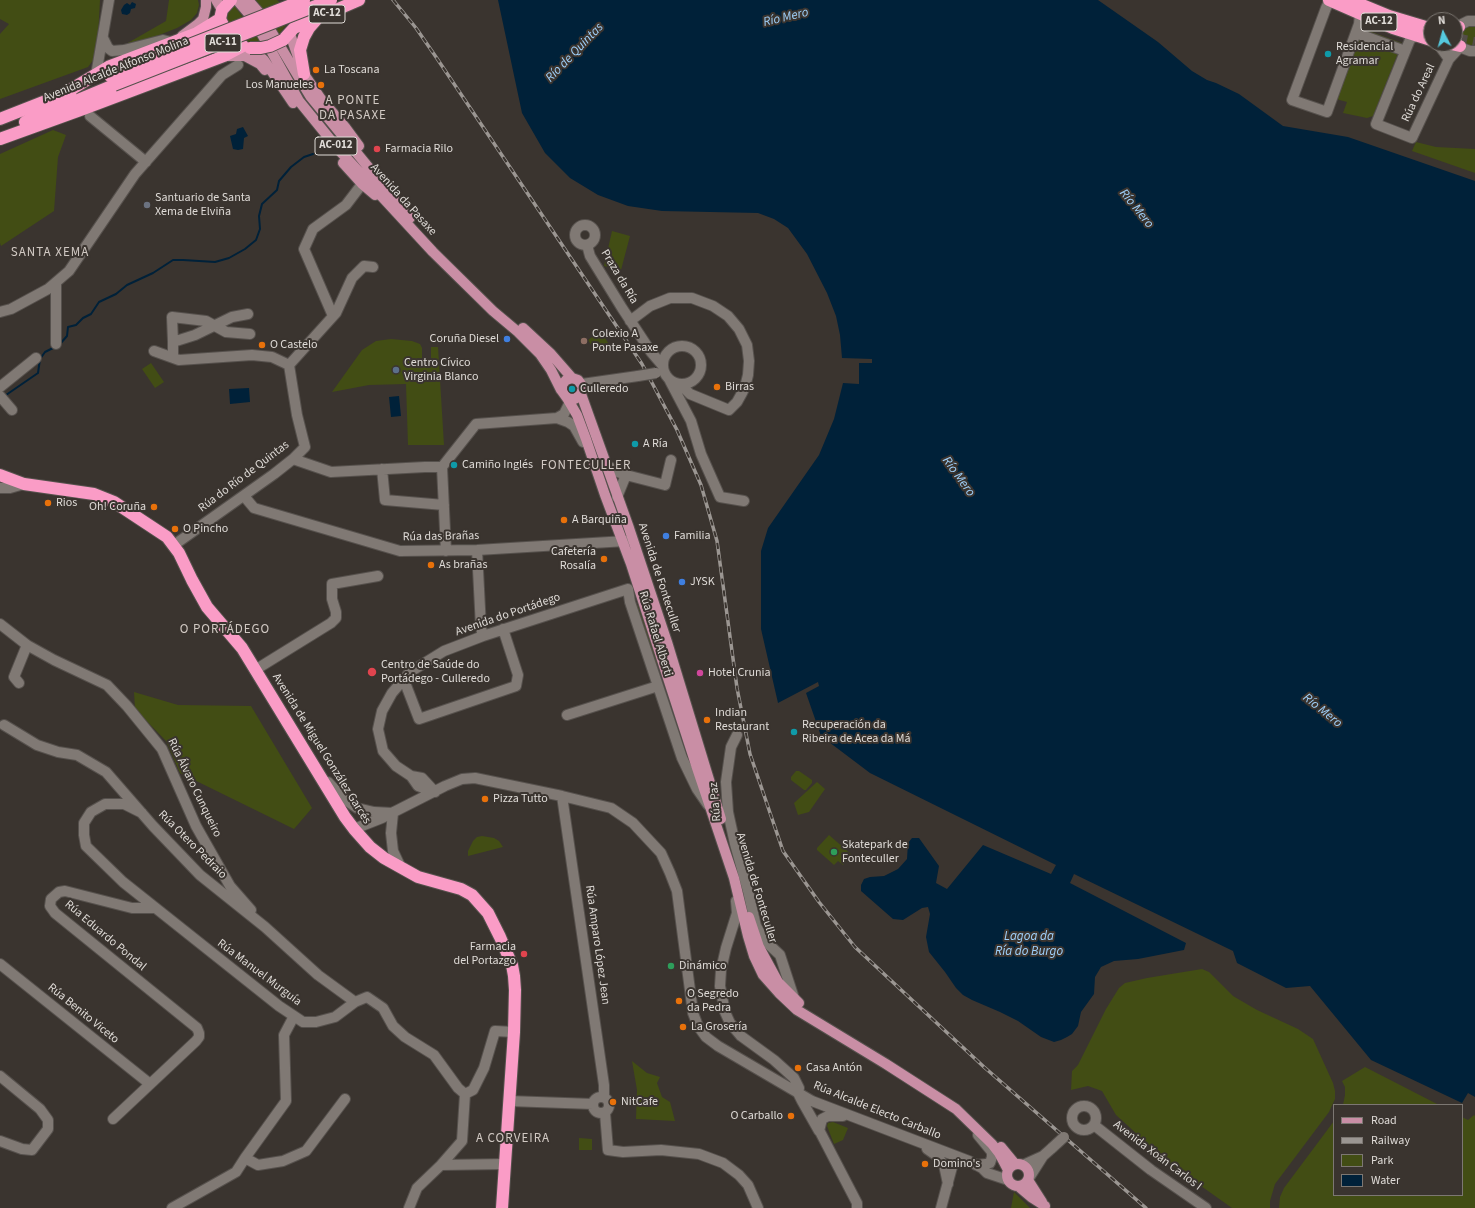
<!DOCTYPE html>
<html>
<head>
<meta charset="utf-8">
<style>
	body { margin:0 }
	#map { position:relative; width:1475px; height:1208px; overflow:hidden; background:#3a342f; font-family:"Source Sans 3",sans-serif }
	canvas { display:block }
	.legend { position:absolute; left:1333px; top:1104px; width:130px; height:92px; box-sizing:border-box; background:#3a342f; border:1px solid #7c7772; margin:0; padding:5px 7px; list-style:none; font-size:12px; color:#dfdbd7 }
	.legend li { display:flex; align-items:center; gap:8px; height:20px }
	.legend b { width:20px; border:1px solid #7c7772 }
	.north { position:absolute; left:1423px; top:12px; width:40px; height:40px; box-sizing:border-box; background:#3a342f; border:1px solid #7c7772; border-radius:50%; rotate:354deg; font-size:11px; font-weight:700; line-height:16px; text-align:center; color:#dfdbd7 }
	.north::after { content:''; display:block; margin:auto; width:14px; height:18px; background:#55cadf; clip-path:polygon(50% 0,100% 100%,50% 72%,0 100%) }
</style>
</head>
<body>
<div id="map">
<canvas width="1475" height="1208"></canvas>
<ul class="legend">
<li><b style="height:5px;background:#c98ea5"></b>Road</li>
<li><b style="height:5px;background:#9b9692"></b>Railway</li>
<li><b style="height:11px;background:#424d14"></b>Park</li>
<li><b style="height:11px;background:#002139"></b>Water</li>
</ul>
<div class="north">N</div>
</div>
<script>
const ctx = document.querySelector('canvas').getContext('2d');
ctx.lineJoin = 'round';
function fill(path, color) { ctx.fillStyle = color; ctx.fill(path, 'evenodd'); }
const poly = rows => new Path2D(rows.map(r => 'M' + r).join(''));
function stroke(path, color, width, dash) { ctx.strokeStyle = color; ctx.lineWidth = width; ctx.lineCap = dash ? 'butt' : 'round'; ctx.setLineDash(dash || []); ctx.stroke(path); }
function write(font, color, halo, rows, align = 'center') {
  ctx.font = font + ' "Source Sans 3",sans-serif'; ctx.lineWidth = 4; ctx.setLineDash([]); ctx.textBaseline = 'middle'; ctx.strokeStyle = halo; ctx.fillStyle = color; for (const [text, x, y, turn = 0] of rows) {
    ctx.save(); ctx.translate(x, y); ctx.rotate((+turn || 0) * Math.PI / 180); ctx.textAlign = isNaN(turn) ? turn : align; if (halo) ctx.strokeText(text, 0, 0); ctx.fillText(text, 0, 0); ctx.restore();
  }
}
const green = poly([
	[0,0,100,0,97,55,88,67,0,99,0,34,9,24,0,19],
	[169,0,198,0,199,5,197,13,191,20,177,28,154,37,126,44,166,21],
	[256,0,277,0,283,5,288,14,287,24,279,34],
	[233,4,242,16,260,41,250,42,244,40,227,23,227,13],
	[1475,25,1475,48,1462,44,1459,33,1464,26],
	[1361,28,1402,43,1373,116,1367,118,1343,113,1347,102,1336,99],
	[53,130,66,135,58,157,54,211,1,246,0,243,0,154],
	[1416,142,1436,147,1475,149,1475,173,1412,151],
	[612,231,630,236,621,270,604,266],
	[601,331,611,348,599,352,594,345,592,346,588,340],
	[391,339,412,341,420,344,422,348,422,359,431,359,431,347,438,347,444,445,408,445,406,384,369,385,332,392,362,350,376,341],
	[151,363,164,382,155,388,142,369],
	[633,599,638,606,658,664,655,665],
	[134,692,178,705,251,706,312,808,294,829,180,773,166,741,135,709],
	[796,771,799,771,812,780,812,783,806,790,804,790,791,780,791,777],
	[817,782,825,789,809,812,798,815,794,803],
	[829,835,852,855,843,865,838,861,834,865,817,850,817,848],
	[482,836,494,838,499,841,503,847,468,856,468,851,473,841,477,837],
	[1202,969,1209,972,1233,996,1257,1010,1298,1029,1313,1039,1333,1083,1335,1091,1335,1099,1329,1112,1275,1184,1270,1201,1270,1208,1232,1208,1170,1164,1116,1115,1102,1091,1088,1086,1071,1090,1072,1071,1078,1065,1106,1009,1119,988,1125,983,1147,978],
	[632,1061,647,1073,660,1077,657,1083,662,1097,670,1102,675,1121,636,1119,637,1090],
	[1365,1067,1439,1105,1343,1105,1345,1095,1345,1087,1342,1081],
	[1474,1115,1475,1116,1475,1208,1279,1208,1280,1197,1284,1188,1334,1121,1334,1195,1462,1195,1462,1117,1468,1120],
	[833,1122,848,1128,843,1140,834,1144,827,1126,828,1123],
	[579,1138,592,1139,592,1150,579,1150],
	[1014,1192,1030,1208,1011,1208]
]);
const water = poly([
	[498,0,1098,0,1158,42,1192,71,1207,80,1216,83,1239,94,1283,126,1348,137,1475,181,1475,1097,1468,1093,1462,1103,1371,1060,1310,986,1286,988,1237,963,1233,951,1074,874,1070,883,1186,943,1184,950,1138,959,1114,961,1101,967,1095,977,1094,994,1081,1012,1078,1026,1072,1034,1067,1037,1061,1040,1054,1042,1041,1037,1018,1021,1000,1012,972,1000,963,995,956,988,945,972,929,952,926,937,930,914,928,907,922,908,903,920,893,919,861,891,861,885,864,879,870,877,884,876,898,869,907,859,908,843,912,838,919,838,939,866,936,883,947,889,983,845,1051,874,1056,865,870,773,821,736,806,693,819,686,818,682,778,703,761,629,761,551,768,528,819,455,834,419,843,383,859,384,859,363,872,363,872,359,842,358,840,335,836,316,827,293,807,254,788,228,774,219,758,213,662,211,628,206,598,195,570,178,545,153,522,113],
	[132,2,136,4,135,8,131,9,130,13,127,15,122,14,121,10,124,5,127,3,130,5],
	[243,127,248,136,244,138,243,149,238,150,233,149,230,136,236,134,237,129],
	[249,388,250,402,230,404,229,389],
	[399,396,401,416,391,417,389,397]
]);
const stream = poly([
	[60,344,67,336,68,327,76,325,83,318,91,314,99,302,116,294,127,285,153,273,173,260,183,260,215,262,229,258,245,249,256,240,260,229,259,216,262,204,277,190,279,181,291,167,304,157,313,154],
	[6,395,38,373,40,359,45,352,55,347]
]);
const highwayTunnel = poly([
	[1455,39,1475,43]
]);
const minor = poly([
	[1332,1,1328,4,1326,8,1292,100,1327,112,1359,24,1360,14],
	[1475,21,1468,21,1462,24,1457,29,1456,35,1457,43,1462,48,1470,51,1475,51],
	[1356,33,1405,51],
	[1416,36,1410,39,1409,42,1376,124,1412,138,1449,59,1460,47],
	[103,38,108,48,112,51,124,50,163,40,171,42],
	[1438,44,1449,59],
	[96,75,109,0],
	[90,116,146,162],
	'575 235a10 10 0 1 1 20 0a10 10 0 1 1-20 0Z',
	[587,245,590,256,622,308,651,352,663,366],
	[0,312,11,309,48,289,69,271,135,174,222,75,238,65],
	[333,316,304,249,313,229,346,205,362,184],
	[630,321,650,306,670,298,692,298,713,306,728,316,739,329,747,345,749,361,748,375,745,387,742,393,737,402,729,410,690,394,680,384],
	[173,342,172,317,206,321,226,332,250,334],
	[56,344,56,283],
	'663 365a19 19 0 1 1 38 0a19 19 0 1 1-38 0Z',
	[154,351,179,360,252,355,272,357,289,365,297,415,305,447,293,459,274,474,174,545],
	[173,358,173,342,195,335,232,317,248,314],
	[289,365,336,313,352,278,364,266,373,267],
	[670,381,691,421,701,454,720,497,744,501],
	[582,384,638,376],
	[0,387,36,358],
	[0,396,12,410],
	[557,418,564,414,570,402],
	[293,459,331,472,425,467,442,467],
	[606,465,618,472,626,475,617,497],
	[382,469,385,500,444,505],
	[626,475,665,485,671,460],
	[0,488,10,488,24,484],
	[244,496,254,508,400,551,477,550,626,541],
	[477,550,481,628,483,636],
	[446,551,442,467,476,424,557,418,568,422,574,426,583,442],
	[628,589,630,602,682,758,697,789,708,805],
	[0,624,27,645,54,660,107,685,127,706,162,749,196,826,230,886,251,910],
	[255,670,331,623,336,618,336,612,332,599,332,584,378,576],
	[404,680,419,719,516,686,518,675,503,629],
	[19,683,14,677,27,645],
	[567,715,658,686],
	[4,725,37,745,58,752,77,755,106,772,153,826,200,875,265,927,318,975,355,1002],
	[737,735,731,747,726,782,728,812,735,844,748,891,756,926,764,940,780,955,794,998],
	[411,776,418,786,435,792],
	[328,782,344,799,357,808,374,812,393,813],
	[435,792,422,778,411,776,396,766,383,751,378,729,382,711,392,693,410,672,444,651,483,636,628,589],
	[562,796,604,1085,604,1097],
	[142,813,124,804,105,804,91,812,84,823,84,835,86,846,123,882,279,1006,303,1022,316,1022,335,1017,355,1002,367,997,383,1008,393,1026,405,1037,434,1055,458,1088,465,1094,473,1090,484,1068,495,1031,514,1032],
	[393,813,391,833,393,851,401,868],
	[354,829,382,818,445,786,462,779,475,778,562,796,611,808,633,823,661,853,670,873,677,891,693,1013,698,1026,706,1037,718,1046,812,1101,969,1161,982,1168,987,1173,1008,1180],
	[736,901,737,913,726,948,721,970,720,986,725,1012,730,1023,741,1036,774,1060,794,1078,799,1088,798,1093,802,1101,819,1131,822,1119,828,1116,843,1116],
	[0,964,150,1084],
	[0,1076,40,1109,48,1120,48,1129,32,1150,22,1149,0,1141],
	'593 1105a8 8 0 1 1 16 0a8 8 0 1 1-16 0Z',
	[509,1101,593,1104],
	'1072 1118a12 12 0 1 1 24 0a12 12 0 1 1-24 0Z',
	[605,1113,608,1150,623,1152,661,1150,699,1154,723,1163,739,1175,748,1185,758,1208],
	[113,1119,196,1041,199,1037,199,1033,197,1028,55,913,50,906,51,899,59,892,65,891,132,908,155,908],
	[1094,1125,1151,1170,1206,1208],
	[817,1126,857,1203,857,1208],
	[927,1149,937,1156,944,1165,948,1184],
	[245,1158,258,1165,283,1161,306,1151,345,1099],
	[441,1165,505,1164],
	[976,1165,986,1164,990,1163,992,1157,992,1152,978,1135],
	[1023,1165,1043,1156],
	[1029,1178,1043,1156,1052,1148],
	[172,1208,236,1172,245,1158,286,1101,284,1035,294,1016],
	[409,1208,417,1188,441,1165,462,1141,465,1094],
	[941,1208,955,1156]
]);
const major = poly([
	[216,0,222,10],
	[237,0,254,20,299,101,338,149,433,252,493,311,518,332,540,354,551,370,561,390],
	[248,0,262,16,310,96,410,218],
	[290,34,304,74,321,99,345,127,359,146],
	[182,36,198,24,203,19,206,7,206,0],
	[250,48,264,60,293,103],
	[224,56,245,56,260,64,265,70],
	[343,163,362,184,375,195],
	[523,328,551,354,572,378],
	[581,394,629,528,667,642,721,819],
	[567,398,575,399,581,394,583,387,578,380,572,378,566,380,562,385,562,391,567,398,577,415,586,439,605,495,631,564,697,768,734,878,748,936,754,956,763,975,779,993,797,1010,886,1064,956,1109,992,1144,999,1153,1008,1170],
	[749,917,759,947,778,982,799,1003],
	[1001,1147,1015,1164],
	'1007 1175a11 11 0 1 1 22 0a11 11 0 1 1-22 0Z',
	[1028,1180,1042,1202],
	[1018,1186,1031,1197,1045,1206]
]);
const highway = poly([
	[1329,0,1393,28,1431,40],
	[1350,0,1389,16,1429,28],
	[223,25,220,19,222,10,231,0],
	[1455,28,1459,27],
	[283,40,294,28,359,0],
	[1451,44,1460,46],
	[304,74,300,50,304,37,309,28,316,20],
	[65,93,110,66,197,33,220,19],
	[0,119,71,91],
	[25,122,114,85],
	[0,139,83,109,224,56,243,46],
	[0,475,24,484,94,494,114,502,167,537,179,553,192,580,207,607,242,648,345,817,354,829,370,847,384,858,418,877,461,889,472,895,488,913,500,937,512,965,514,976,515,990,514,1032,502,1208]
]);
const rail = poly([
	[393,0,416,28,436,57,642,364,677,430,701,485,717,541,737,688,750,754,783,851,819,902,855,947,984,1067,1146,1208]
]);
const minorBridge = poly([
	[638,376,656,373],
	[1052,1148,1064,1137]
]);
const highwayBridge = poly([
	[250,48,261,48,270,46,283,40],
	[110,76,304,0],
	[114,85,331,0]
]);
const markers = [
	[1328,54,4,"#0f9aa8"],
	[316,70,4,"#e8710a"],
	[321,85,4,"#e8710a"],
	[377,149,4,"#e0444e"],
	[147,205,4,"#6b7280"],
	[507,339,4,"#3f7fe0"],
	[584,341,4,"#8d6e63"],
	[262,345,4,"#e8710a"],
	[396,370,4,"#5c6f8a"],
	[717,387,4,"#e8710a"],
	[572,389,4,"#0f9aa8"],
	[635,444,4,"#0f9aa8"],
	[454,465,4,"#0f9aa8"],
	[48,503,4,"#e8710a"],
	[154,507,4,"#e8710a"],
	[564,520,4,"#e8710a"],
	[175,529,4,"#e8710a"],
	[666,536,4,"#3f7fe0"],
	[604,559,4,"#e8710a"],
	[431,565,4,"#e8710a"],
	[682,582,4,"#3f7fe0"],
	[372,672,5,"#e0444e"],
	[700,673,4,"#d1479c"],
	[707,720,4,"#e8710a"],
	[794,732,4,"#0f9aa8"],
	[485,799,4,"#e8710a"],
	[834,852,4,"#2e9e5b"],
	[524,954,4,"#e0444e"],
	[671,966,4,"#2e9e5b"],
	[679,1001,4,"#e8710a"],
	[683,1027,4,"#e8710a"],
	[798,1068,4,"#e8710a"],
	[613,1102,4,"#e8710a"],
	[791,1116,4,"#e8710a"],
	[925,1164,4,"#e8710a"]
];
const shields = [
	[327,14,36],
	[1379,22,36],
	[223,43,36],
	[336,146,42]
];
const shieldNames = [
	["AC-12",327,14],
	["AC-12",1379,22],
	["AC-11",223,43],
	["AC-012",336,146]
];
const poiNames = [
	["Residencial",1336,47],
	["Agramar",1336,61],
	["La Toscana",324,70],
	["Los Manueles",313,85,"right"],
	["Farmacia Rilo",385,149],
	["Santuario de Santa",155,198],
	["Xema de Elviña",155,212],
	["Colexio A",592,334],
	["Ponte Pasaxe",592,348],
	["Coruña Diesel",499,339,"right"],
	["O Castelo",270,345],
	["Centro Cívico",404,363],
	["Virginia Blanco",404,377],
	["Birras",725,387],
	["Culleredo",580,389],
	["A Ría",643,444],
	["Camiño Inglés",462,465],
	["Rios",56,503],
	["Oh! Coruña",146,507,"right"],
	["A Barquiña",572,520],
	["O Pincho",183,529],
	["Familia",674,536],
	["Cafetería",596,552,"right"],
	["Rosalía",596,566,"right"],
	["As brañas",439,565],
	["JYSK",690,582],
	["Centro de Saúde do",381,665],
	["Portádego - Culleredo",381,679],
	["Hotel Crunia",708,673],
	["Indian",715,713],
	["Restaurant",715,727],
	["Recuperación da",802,725],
	["Ribeira de Acea da Má",802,739],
	["Pizza Tutto",493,799],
	["Skatepark de",842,845],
	["Fonteculler",842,859],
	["Farmacia",516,947,"right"],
	["del Portazgo",516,961,"right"],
	["Dinámico",679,966],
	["O Segredo",687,994],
	["da Pedra",687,1008],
	["La Grosería",691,1027],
	["Casa Antón",806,1068],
	["NitCafe",621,1102],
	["O Carballo",783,1116,"right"],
	["Domino's",933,1164]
];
const streetNames = [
	["Avenida Alcalde Alfonso Molina",116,70,-22],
	["Rúa do Areal",1419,93,-65],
	["Avenida da Pasaxe",403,200,48],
	["Praza da Ría",619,277,59],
	["Rúa do Río de Quintas",244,477,-37],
	["Rúa das Brañas",441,537,-1],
	["Avenida de Fonteculler",659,578,72],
	["Avenida do Portádego",508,615,-19],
	["Rúa Rafael Alberti",655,634,73],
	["Avenida de Miguel González Garcés",321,749,58],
	["Rúa Álvaro Cunqueiro",194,788,64],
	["Rúa Paz",716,802,-95],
	["Rúa Otero Pedraio",192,845,45],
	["Avenida de Fonteculler",756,888,73],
	["Rúa Eduardo Pondal",105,936,40],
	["Rúa Amparo López Jean",597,945,82],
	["Rúa Manuel Murguía",259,973,37],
	["Rúa Benito Viceto",83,1014,39],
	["Rúa Alcalde Electo Carballo",877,1111,22],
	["Avenida Xoán Carlos I",1157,1156,37]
];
const waterNames = [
	["Río Mero",786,18,-13],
	["Río de Quintas",575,53,-46],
	["Río Mero",1136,209,51],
	["Río Mero",958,477,54],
	["Río Mero",1322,711,39],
	["Lagoa da",1029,937],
	["Ría do Burgo",1029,952]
];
const neighbourhoodNames = [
	["A PONTE",353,101],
	["DA PASAXE",353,116],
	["SANTA XEMA",50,253],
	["FONTECULLER",586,466],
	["O PORTÁDEGO",225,630],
	["A CORVEIRA",513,1139]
];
fill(green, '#424d14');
fill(water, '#002139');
stroke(stream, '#002139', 2);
stroke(highwayTunnel, '#534d48', 12, [12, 6]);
stroke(minor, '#56514d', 12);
stroke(major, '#56514d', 12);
stroke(highway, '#56514d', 14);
stroke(minor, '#807974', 10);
stroke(major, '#c98ea5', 10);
stroke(highway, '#fa9cc6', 12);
stroke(rail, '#9b9692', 3.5);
stroke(rail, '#3a342f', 2, [6]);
stroke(minorBridge, '#56514d', 12, []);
stroke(highwayBridge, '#56514d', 14, []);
stroke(minorBridge, '#807974', 10);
stroke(highwayBridge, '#fa9cc6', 12);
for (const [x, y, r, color] of markers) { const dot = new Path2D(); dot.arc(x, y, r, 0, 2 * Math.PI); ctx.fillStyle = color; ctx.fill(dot); stroke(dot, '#3a342f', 1.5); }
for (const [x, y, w] of shields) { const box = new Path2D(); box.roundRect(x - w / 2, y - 9, w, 18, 3); ctx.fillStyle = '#3a342f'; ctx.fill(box); stroke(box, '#dfdbd7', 1); }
write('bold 11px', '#dfdbd7', null, shieldNames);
write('12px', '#dfdbd7', '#3a342f', poiNames, 'left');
write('12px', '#dfdbd7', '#3a342f', streetNames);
write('italic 13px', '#9fd0fa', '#3a342f', waterNames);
ctx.letterSpacing = '1px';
write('13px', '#d1c9c3', '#3a342f', neighbourhoodNames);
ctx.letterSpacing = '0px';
</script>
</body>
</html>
